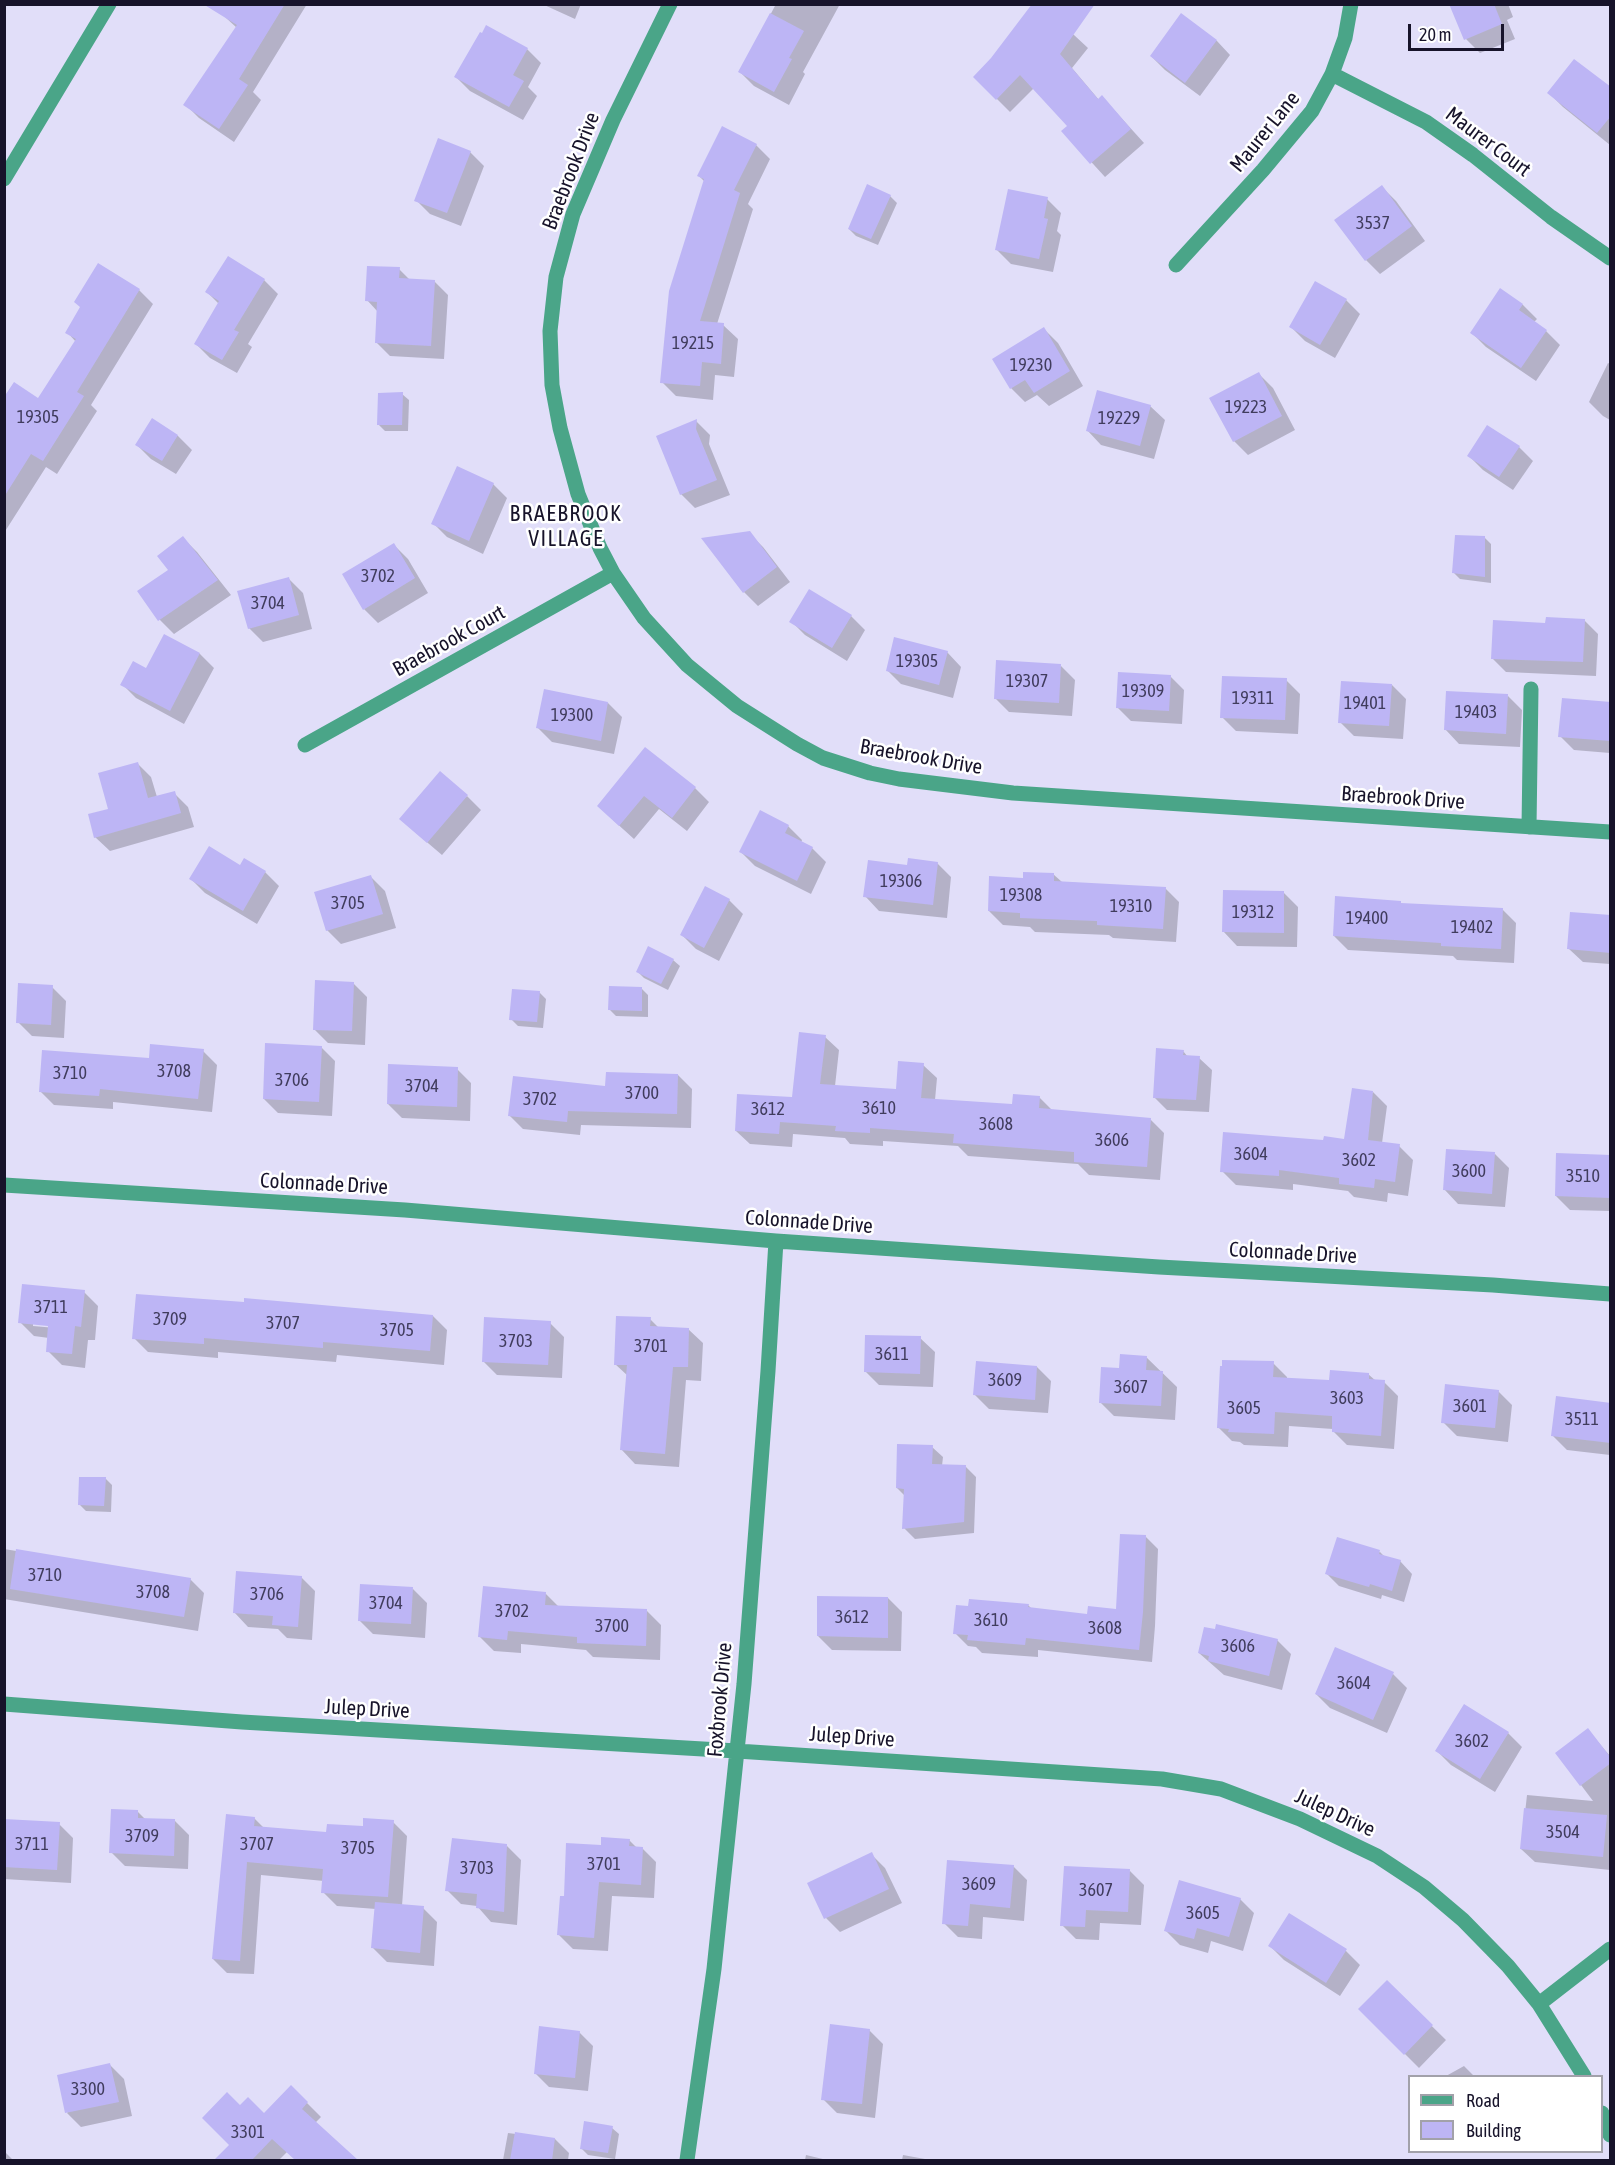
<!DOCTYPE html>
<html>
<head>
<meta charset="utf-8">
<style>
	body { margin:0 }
	#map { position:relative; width:1615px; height:2165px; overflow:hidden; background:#e1def9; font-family:"Asap Condensed",sans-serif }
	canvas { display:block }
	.frame { position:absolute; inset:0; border:6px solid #17132a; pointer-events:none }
	.legend { position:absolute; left:1408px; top:2075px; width:195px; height:78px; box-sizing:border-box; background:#fff; border:2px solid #a2a1aa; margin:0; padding:8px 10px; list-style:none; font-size:18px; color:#17132a }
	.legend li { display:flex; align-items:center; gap:12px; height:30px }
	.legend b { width:30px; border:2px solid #a2a1aa }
	.scale { position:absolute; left:1408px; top:24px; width:96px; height:27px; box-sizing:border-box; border:3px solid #17132a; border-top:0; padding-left:8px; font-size:18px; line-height:21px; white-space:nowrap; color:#17132a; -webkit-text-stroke:4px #fff; paint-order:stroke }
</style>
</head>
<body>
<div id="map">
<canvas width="1615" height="2165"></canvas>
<div class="frame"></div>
<ul class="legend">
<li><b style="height:8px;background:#4aa588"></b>Road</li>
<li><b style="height:16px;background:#bdb5f5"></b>Building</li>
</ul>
<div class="scale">20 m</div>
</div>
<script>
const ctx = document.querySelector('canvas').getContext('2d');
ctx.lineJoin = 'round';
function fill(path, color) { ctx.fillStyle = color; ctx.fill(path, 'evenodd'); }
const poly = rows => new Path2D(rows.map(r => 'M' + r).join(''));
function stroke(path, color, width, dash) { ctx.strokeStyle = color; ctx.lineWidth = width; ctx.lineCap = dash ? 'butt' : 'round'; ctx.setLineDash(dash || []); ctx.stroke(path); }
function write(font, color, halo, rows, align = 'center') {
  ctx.font = font + ' "Asap Condensed",sans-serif'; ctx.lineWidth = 5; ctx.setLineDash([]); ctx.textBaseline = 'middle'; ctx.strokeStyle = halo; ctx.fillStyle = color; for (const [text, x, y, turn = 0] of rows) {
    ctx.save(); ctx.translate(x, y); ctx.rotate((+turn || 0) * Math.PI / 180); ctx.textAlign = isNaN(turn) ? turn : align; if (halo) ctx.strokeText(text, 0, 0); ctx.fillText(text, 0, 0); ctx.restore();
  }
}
const shadow = poly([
	[233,4,307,4,253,92,261,100,234,142,199,118,185,104,237,28,225,17],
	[542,4,581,4,575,19],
	[776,4,840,4,803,72,805,74,789,105,754,86,740,72],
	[1451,4,1508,4,1513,17,1507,20,1515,39,1480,53,1466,39],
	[1040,9,1074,35,1088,48,1072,68,1099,100,1115,111,1144,143,1105,177,1063,131,1069,126,1034,88,1010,112,977,79],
	[1182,15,1217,41,1230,55,1200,96,1165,70,1151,56],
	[527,49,541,63,528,87,537,96,523,120,470,91,456,77],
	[1610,89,1610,145,1563,107,1549,93],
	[756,145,770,159,748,204,753,209,717,324,723,325,738,339,734,377,715,375,713,400,676,396,662,382,705,182,699,176],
	[470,152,484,166,461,226,430,214,416,200],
	[1382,187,1396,201,1425,241,1380,274,1366,260,1336,221],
	[890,196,897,203,878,245,856,236,849,229],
	[1047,199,1061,213,1057,231,1061,235,1053,272,1011,264,997,250],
	[228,258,264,280,278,294,248,344,252,347,237,373,210,358,196,344,219,304,207,292],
	[399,269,410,280,434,281,448,295,444,359,390,356,376,342,378,312,367,300],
	[139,290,153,304,91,405,97,411,57,474,46,467,4,533,4,400,39,400,76,342,67,332],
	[1500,290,1523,305,1537,319,1534,322,1546,331,1560,345,1536,381,1486,347,1472,333],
	[1346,300,1360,314,1335,358,1305,341,1291,327],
	[1044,329,1058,343,1083,386,1049,406,1037,395,1025,402,1011,388],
	[1608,363,1610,364,1610,420,1603,416,1589,402],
	[1259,374,1273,388,1295,430,1248,455,1234,441],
	[402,394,409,400,408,431,385,431,378,424],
	[1150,406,1165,420,1154,459,1101,445,1087,430],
	[153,420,178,436,192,450,176,474,151,459,137,445],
	[696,421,710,435,709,444,730,495,695,508,681,494,658,436],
	[1519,447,1533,461,1513,490,1483,470,1469,456],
	[493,484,507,498,483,554,447,537,433,523],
	[749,533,763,547,790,582,758,606,744,592,703,539],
	[1484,537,1491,544,1491,583,1460,579,1454,573],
	[183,538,197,552,231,595,174,634,160,620,139,591,170,570],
	[394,545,408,559,428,593,378,623,364,609],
	[289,579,303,593,312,629,263,642,249,628],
	[851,616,865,630,847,661,805,635,791,621],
	[1584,620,1598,634,1596,676,1506,672,1492,658,1547,625],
	[165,636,200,654,214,668,184,724,136,698,122,684,147,670],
	[947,652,961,667,953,698,901,684,887,670],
	[1061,666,1075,680,1072,716,1009,712,995,698],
	[1170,676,1184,690,1182,724,1131,721,1117,707],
	[1286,680,1300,694,1298,734,1236,731,1222,717],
	[1392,685,1406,699,1403,739,1354,736,1340,722],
	[1508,696,1522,710,1520,747,1459,744,1445,729],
	[608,703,622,717,614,754,552,742,538,728],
	[1610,704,1610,753,1574,750,1560,736],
	[645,749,695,788,709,802,687,831,659,809,634,839,613,820],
	[137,763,151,777,157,797,174,793,188,807,194,827,110,851,95,837],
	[467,796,481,810,442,855,415,832],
	[788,826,802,840,801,843,812,848,826,862,811,894,755,866,741,852],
	[937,863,951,877,947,918,879,911,865,896,909,866],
	[240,867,265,872,279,886,257,924,205,893,191,879],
	[1053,874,1062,882,1165,888,1179,902,1176,942,1113,938,1109,935,1035,932,1030,927,1003,925,989,911,1024,879],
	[371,877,385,891,396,928,341,944,327,930],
	[1284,893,1298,907,1297,947,1237,946,1223,931],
	[729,900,743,914,719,961,696,949,682,935],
	[1400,902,1402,904,1502,909,1516,923,1514,963,1457,960,1453,956,1348,950,1334,936],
	[1610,917,1610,964,1583,962,1569,949],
	[673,960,680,966,668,990,644,978,637,971],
	[353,983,367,997,365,1045,328,1043,314,1029],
	[52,987,66,1001,64,1038,32,1036,18,1022],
	[642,989,648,995,648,1017,616,1016,610,1010],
	[539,992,546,999,543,1028,518,1026,511,1019],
	[825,1037,839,1050,835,1086,898,1091,923,1065,937,1078,935,1100,1014,1106,1039,1097,1053,1111,1150,1119,1164,1133,1160,1180,1089,1175,1078,1164,968,1156,958,1146,883,1141,883,1146,850,1144,845,1138,793,1134,792,1147,750,1144,736,1131,793,1098],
	[321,1047,335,1061,332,1116,278,1113,264,1099],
	[203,1051,217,1065,212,1112,113,1102,113,1109,54,1105,40,1091,150,1059],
	[1183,1051,1188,1057,1199,1058,1212,1070,1209,1112,1167,1110,1154,1097],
	[457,1069,471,1083,470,1121,402,1118,388,1104],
	[678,1075,692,1089,691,1128,581,1125,580,1135,523,1129,509,1115,607,1088],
	[1373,1092,1387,1106,1382,1143,1399,1146,1413,1160,1408,1196,1388,1193,1387,1202,1354,1197,1348,1191,1293,1184,1293,1190,1236,1185,1222,1171,1324,1142,1345,1141],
	[1495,1154,1509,1168,1505,1207,1458,1204,1444,1189],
	[1610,1157,1610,1211,1570,1210,1556,1196],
	[84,1292,98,1306,95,1340,88,1340,85,1368,62,1365,48,1351,49,1338,34,1336,20,1322],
	[33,1323,56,1325,56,1328,33,1326],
	[433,1316,447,1330,444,1365,337,1355,336,1362,218,1352,218,1358,148,1352,134,1338],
	[650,1319,659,1328,688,1329,703,1343,701,1381,686,1380,679,1467,635,1464,621,1449,628,1376,615,1364],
	[550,1323,564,1337,562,1378,497,1375,483,1361],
	[920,1338,935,1352,933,1387,879,1385,865,1371],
	[1146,1357,1177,1387,1175,1420,1114,1416,1100,1402,1121,1370],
	[1273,1363,1287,1377,1287,1379,1331,1382,1368,1374,1376,1381,1384,1382,1398,1396,1394,1449,1347,1445,1333,1431,1333,1429,1289,1426,1288,1447,1244,1445,1240,1442,1232,1441,1218,1427],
	[1037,1367,1051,1381,1048,1413,989,1409,975,1395],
	[1498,1391,1512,1405,1508,1442,1457,1436,1443,1422],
	[1610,1404,1610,1455,1567,1450,1553,1436],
	[932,1447,943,1457,942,1466,966,1467,976,1477,974,1533,915,1539,904,1528,905,1496,897,1488],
	[105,1478,112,1485,111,1512,86,1511,80,1505],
	[1145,1536,1158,1549,1155,1626,1152,1662,1038,1650,1038,1657,982,1653,976,1647,968,1646,955,1633,969,1608,1028,1605,1032,1609,1089,1615,1117,1611],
	[4,1549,190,1579,204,1593,198,1631,4,1599],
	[1380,1552,1385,1557,1400,1561,1412,1574,1404,1602,1382,1595,1381,1599,1339,1586,1327,1574],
	[301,1577,315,1591,312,1640,287,1638,278,1629,248,1627,234,1612],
	[413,1589,427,1603,425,1638,373,1634,359,1620],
	[545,1593,559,1607,647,1611,661,1625,660,1660,593,1657,586,1650,521,1644,521,1653,494,1651,480,1637],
	[888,1598,902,1612,901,1651,832,1650,818,1636],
	[1277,1640,1291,1654,1282,1690,1224,1675,1199,1653],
	[1393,1674,1407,1688,1387,1733,1330,1708,1316,1694],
	[1588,1730,1610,1756,1610,1870,1535,1862,1521,1849,1527,1795,1593,1801,1557,1753],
	[1508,1733,1522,1747,1495,1792,1451,1765,1437,1751],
	[137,1811,145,1819,175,1821,189,1835,188,1869,125,1866,111,1852],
	[254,1818,264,1828,328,1833,393,1822,407,1836,402,1906,423,1908,437,1922,434,1966,387,1962,373,1948,376,1909,337,1906,323,1892,324,1881,261,1875,254,1974,227,1973,213,1959],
	[4,1821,59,1824,73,1838,71,1883,4,1879],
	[629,1840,637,1848,642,1848,656,1862,654,1898,612,1896,608,1951,573,1949,559,1935,565,1898,602,1847],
	[507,1846,521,1860,517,1925,491,1922,477,1906,461,1904,447,1890],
	[871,1854,885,1868,902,1903,840,1932,826,1918,809,1883],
	[1013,1866,1027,1880,1024,1921,983,1917,982,1939,958,1937,944,1923],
	[1130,1871,1144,1885,1141,1925,1100,1923,1099,1940,1076,1939,1062,1925],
	[1240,1899,1254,1913,1243,1951,1211,1941,1208,1953,1180,1945,1166,1931],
	[1270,1946,1346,1951,1360,1965,1340,1996,1284,1960],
	[1387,1982,1446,2040,1419,2068,1360,2009],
	[869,2030,883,2044,875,2118,837,2113,823,2099],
	[579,2032,593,2046,588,2091,549,2087,535,2073],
	[110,2065,124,2079,132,2116,81,2127,67,2113],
	[1464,2066,1474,2076,1446,2076],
	[291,2087,321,2117,315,2123,350,2156,346,2160,296,2160,287,2152,279,2160,235,2160,225,2151,231,2145,241,2107,264,2115],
	[612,2128,619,2134,615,2159,588,2155,581,2148],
	[508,2133,555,2139,569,2153,568,2160,503,2160],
	[4,2152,6,2153,13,2160,4,2160],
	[806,2155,827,2160,805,2160],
	[903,2155,925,2159,926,2160,902,2160]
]);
const building = poly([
	[203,4,285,4,239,79,248,85,219,129,183,105,237,25],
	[1032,4,1095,4,1060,54,1098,99,1102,95,1131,129,1090,164,1061,131,1067,126,1020,75,996,100,973,77,991,58],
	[1449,4,1494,4,1502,24,1464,40],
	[770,13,804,31,789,58,792,59,774,92,738,72],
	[1181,13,1217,40,1185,83,1150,56],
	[486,25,528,48,513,75,524,81,509,107,454,77,480,32,482,33],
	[1574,59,1611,87,1611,116,1597,133,1547,93],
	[722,126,757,144,734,190,740,193,700,321,724,323,721,364,702,362,700,386,660,383,669,291,704,179,697,176],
	[438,138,471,151,447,213,414,201],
	[867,184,891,195,871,239,848,229],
	[1382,185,1412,226,1365,261,1334,220],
	[1008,189,1048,197,1044,218,1048,219,1039,259,995,250],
	[228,256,265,279,234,330,239,332,222,360,194,344,219,301,205,292],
	[98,263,140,289,77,392,84,396,43,461,31,454,4,497,4,397,14,382,38,398,76,339,65,333,80,307,74,302],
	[367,266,400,267,399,278,435,280,431,346,375,343,377,302,365,301],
	[1315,281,1347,299,1320,345,1289,327],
	[1500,288,1523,304,1519,310,1547,330,1521,368,1470,333],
	[1044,327,1070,371,1034,393,1025,380,1010,389,992,359],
	[1259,372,1282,416,1233,442,1209,398],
	[1097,390,1151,405,1140,446,1086,431],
	[403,392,402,425,377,425,378,393],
	[152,418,178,435,162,461,135,445],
	[697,419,696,429,717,480,680,495,656,436],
	[1487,425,1520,446,1499,477,1467,456],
	[457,466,494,483,469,541,431,524],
	[750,531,777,567,743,593,701,538],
	[1455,535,1485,536,1485,577,1452,573],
	[183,536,218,580,158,621,137,591,168,570,157,556],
	[394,543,415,578,363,610,342,574],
	[289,577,299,615,248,629,237,591],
	[809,589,852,615,832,648,789,622],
	[1546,617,1585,619,1583,662,1491,659,1493,620,1545,623],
	[164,634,200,653,170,711,120,685,133,661,146,668],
	[894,637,948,651,939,685,886,671],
	[996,660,1061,664,1059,703,994,699],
	[1118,672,1171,675,1169,711,1116,708],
	[1222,676,1287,678,1285,720,1220,718],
	[1341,681,1392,684,1389,726,1338,723],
	[544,689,608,702,601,741,536,728],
	[1446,691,1508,694,1506,734,1444,730],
	[1562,698,1611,702,1611,741,1558,737],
	[645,747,696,787,672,818,644,796,619,826,597,806],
	[138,762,148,798,175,791,181,813,94,838,88,814,108,809,98,773],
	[440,771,468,795,427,843,399,819],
	[760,810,789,825,785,833,813,847,797,881,739,852],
	[209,846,240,865,244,858,266,871,243,911,189,879],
	[908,858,938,862,933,905,863,897,868,860,907,865],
	[1023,872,1054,873,1054,881,1166,887,1163,929,1097,925,1097,921,1020,918,1020,913,988,911,989,876,1023,878],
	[371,875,383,914,326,931,314,892],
	[705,886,730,899,704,948,680,935],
	[1223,890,1284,891,1284,933,1222,932],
	[1335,896,1401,901,1401,903,1503,908,1501,949,1441,946,1441,943,1333,936],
	[1570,912,1611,915,1611,953,1567,949],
	[648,946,674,959,661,984,636,972],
	[315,980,354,982,352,1031,313,1030],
	[18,983,53,985,51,1025,16,1023],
	[609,986,642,987,642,1011,608,1010],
	[512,989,540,991,537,1022,509,1020],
	[799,1032,826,1035,820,1084,896,1089,898,1061,924,1063,921,1098,1012,1104,1013,1094,1040,1096,1039,1108,1151,1118,1147,1167,1074,1162,1074,1152,953,1143,954,1134,870,1128,870,1133,835,1131,836,1126,780,1122,779,1134,735,1131,737,1094,792,1097],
	[265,1043,322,1046,319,1102,263,1099],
	[150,1044,204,1049,198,1099,100,1089,99,1096,39,1092,42,1050,149,1058],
	[1156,1048,1184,1050,1183,1055,1200,1056,1196,1100,1153,1098],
	[388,1064,458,1067,457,1107,387,1104],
	[606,1072,678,1074,677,1114,568,1111,567,1122,508,1116,513,1076,605,1086],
	[1352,1088,1373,1091,1368,1140,1400,1144,1395,1182,1375,1179,1374,1188,1339,1184,1339,1178,1279,1170,1279,1176,1220,1172,1223,1132,1323,1140,1324,1136,1344,1139],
	[1446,1149,1495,1152,1492,1194,1443,1190],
	[1556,1153,1611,1155,1611,1198,1555,1196],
	[22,1284,85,1290,81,1327,75,1326,72,1354,46,1352,48,1326,18,1323],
	[136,1294,244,1302,244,1298,433,1315,430,1351,323,1342,323,1348,204,1338,204,1344,132,1339],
	[616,1316,651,1317,650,1326,689,1328,688,1367,673,1367,665,1454,620,1450,627,1365,614,1365],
	[484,1317,551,1321,548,1365,482,1362],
	[865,1335,921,1336,920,1374,864,1372],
	[1120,1354,1147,1356,1146,1370,1163,1371,1161,1406,1099,1403,1101,1367,1119,1368],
	[1222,1360,1274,1361,1273,1377,1329,1380,1330,1370,1369,1373,1369,1379,1385,1380,1381,1436,1332,1432,1332,1416,1275,1412,1274,1434,1228,1432,1229,1429,1217,1428,1220,1366,1222,1366],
	[976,1361,1037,1366,1035,1400,973,1395],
	[1445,1384,1499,1390,1495,1428,1441,1423],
	[1556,1396,1611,1403,1611,1443,1551,1436],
	[897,1444,933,1445,932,1464,966,1465,964,1522,902,1529,904,1489,896,1488],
	[79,1477,106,1477,104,1506,78,1505],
	[1120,1534,1146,1535,1143,1612,1139,1650,1026,1638,1025,1645,967,1640,968,1635,953,1634,956,1605,968,1606,969,1599,1029,1604,1028,1607,1087,1614,1088,1606,1116,1609],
	[1337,1537,1380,1550,1379,1554,1401,1560,1392,1591,1370,1584,1369,1587,1325,1574],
	[16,1549,191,1578,184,1617,10,1589],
	[236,1571,302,1576,298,1627,272,1625,273,1616,233,1613],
	[360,1584,413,1587,411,1624,358,1621],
	[483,1586,546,1592,545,1605,647,1609,646,1646,577,1643,577,1637,508,1631,507,1640,478,1637],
	[817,1596,888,1597,888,1638,817,1636],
	[1216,1624,1278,1639,1269,1676,1208,1661,1209,1656,1198,1653,1204,1627,1215,1629],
	[1335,1647,1394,1672,1373,1720,1315,1694],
	[1464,1704,1509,1732,1480,1779,1435,1751],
	[1588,1728,1611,1758,1611,1763,1580,1786,1555,1753],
	[1524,1808,1607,1815,1603,1857,1520,1849],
	[111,1809,138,1810,138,1818,175,1819,174,1856,109,1853],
	[226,1814,255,1817,254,1826,326,1832,327,1824,363,1826,363,1818,394,1820,388,1897,321,1893,323,1869,247,1862,240,1961,212,1959],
	[4,1819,60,1822,57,1870,4,1867],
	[601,1837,630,1839,629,1846,643,1847,641,1885,599,1882,594,1938,557,1935,560,1896,564,1896,566,1843,601,1845],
	[452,1838,507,1844,504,1912,476,1908,477,1894,445,1891],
	[872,1852,889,1889,824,1919,807,1883],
	[947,1860,1014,1865,1010,1908,970,1904,968,1926,942,1924],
	[1064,1866,1130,1869,1128,1912,1086,1910,1085,1927,1060,1926],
	[1179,1880,1241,1898,1229,1937,1197,1928,1194,1939,1164,1931],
	[375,1902,424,1906,420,1953,371,1948],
	[1289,1913,1347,1949,1326,1983,1268,1946],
	[1387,1980,1433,2025,1404,2055,1358,2009],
	[830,2024,870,2029,862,2104,821,2100],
	[539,2026,580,2031,575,2078,534,2074],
	[110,2063,119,2102,65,2113,57,2075],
	[291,2085,308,2102,302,2109,358,2160,295,2160,272,2139,252,2160,214,2160,229,2145,202,2118,227,2092,240,2105,248,2097,264,2113],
	[584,2121,613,2126,608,2153,580,2149],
	[515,2132,555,2138,552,2160,510,2160]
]);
const minor = poly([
	[670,4,613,120,573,214,556,277,550,331,552,385,560,428,578,494,600,548,613,573,644,618,687,665,737,706,797,744,823,758,870,773,899,779,1013,793,1610,832],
	[1332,74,1426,122,1473,155,1551,217,1610,258],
	[4,179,109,4],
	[1176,265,1263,170,1312,111,1332,74,1345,38,1351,4],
	[305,745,613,573],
	[1529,827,1531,689],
	[4,1185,405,1210,776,1241,1159,1267,1493,1285,1610,1294],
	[4,1704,242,1722,737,1751,1162,1779,1221,1789,1300,1819,1377,1856,1424,1887,1463,1920,1508,1966,1539,2004,1584,2076],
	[1539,2004,1610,1949],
	[1602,2113,1610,2135],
	[687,2160,714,1969,744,1684,768,1371,776,1241]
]);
const numberNames = [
	["3537",1373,223],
	["19215",693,343],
	["19230",1031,365],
	["19223",1246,407],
	["19305",38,417],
	["19229",1119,418],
	["3702",378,576],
	["3704",268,603],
	["19305",917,661],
	["19307",1027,681],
	["19309",1143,691],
	["19311",1253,698],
	["19401",1365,703],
	["19403",1476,712],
	["19300",572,715],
	["19306",901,881],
	["19308",1021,895],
	["3705",348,903],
	["19310",1131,906],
	["19312",1253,912],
	["19400",1367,918],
	["19402",1472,927],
	["3708",174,1071],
	["3710",70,1073],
	["3706",292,1080],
	["3704",422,1086],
	["3700",642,1093],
	["3702",540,1099],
	["3610",879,1108],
	["3612",768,1109],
	["3608",996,1124],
	["3606",1112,1140],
	["3604",1251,1154],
	["3602",1359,1160],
	["3600",1469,1171],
	["3510",1583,1176],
	["3711",51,1307],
	["3709",170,1319],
	["3707",283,1323],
	["3705",397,1330],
	["3703",516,1341],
	["3701",651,1346],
	["3611",892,1354],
	["3609",1005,1380],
	["3607",1131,1387],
	["3603",1347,1398],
	["3601",1470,1406],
	["3605",1244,1408],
	["3511",1582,1419],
	["3710",45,1575],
	["3708",153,1592],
	["3706",267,1594],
	["3704",386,1603],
	["3702",512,1611],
	["3612",852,1617],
	["3610",991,1620],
	["3700",612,1626],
	["3608",1105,1628],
	["3606",1238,1646],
	["3604",1354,1683],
	["3602",1472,1741],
	["3504",1563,1832],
	["3709",142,1836],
	["3711",32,1844],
	["3707",257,1844],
	["3705",358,1848],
	["3701",604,1864],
	["3703",477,1868],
	["3609",979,1884],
	["3607",1096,1890],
	["3605",1203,1913],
	["3300",88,2089],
	["3301",248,2132]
];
const streetNames = [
	["Maurer Lane",1265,132,-51],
	["Maurer Court",1488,142,37],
	["Braebrook Drive",571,171,-69],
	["Braebrook Court",449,641,-29],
	["Braebrook Drive",921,757,10],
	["Braebrook Drive",1403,798,4],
	["Colonnade Drive",324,1184,3],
	["Colonnade Drive",809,1222,4],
	["Colonnade Drive",1293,1253,3],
	["Foxbrook Drive",720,1700,-85],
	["Julep Drive",367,1709,3],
	["Julep Drive",852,1737,4],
	["Julep Drive",1335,1813,25]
];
const neighbourhoodNames = [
	["BRAEBROOK",566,514],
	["VILLAGE",566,539]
];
fill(shadow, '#0003');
fill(building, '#bdb5f5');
stroke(minor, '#4aa588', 15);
write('18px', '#403c5d', null, numberNames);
write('21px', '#17132a', '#fff', streetNames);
ctx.letterSpacing = '1.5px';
write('22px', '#17132a', '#fff', neighbourhoodNames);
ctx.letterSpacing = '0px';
</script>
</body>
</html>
